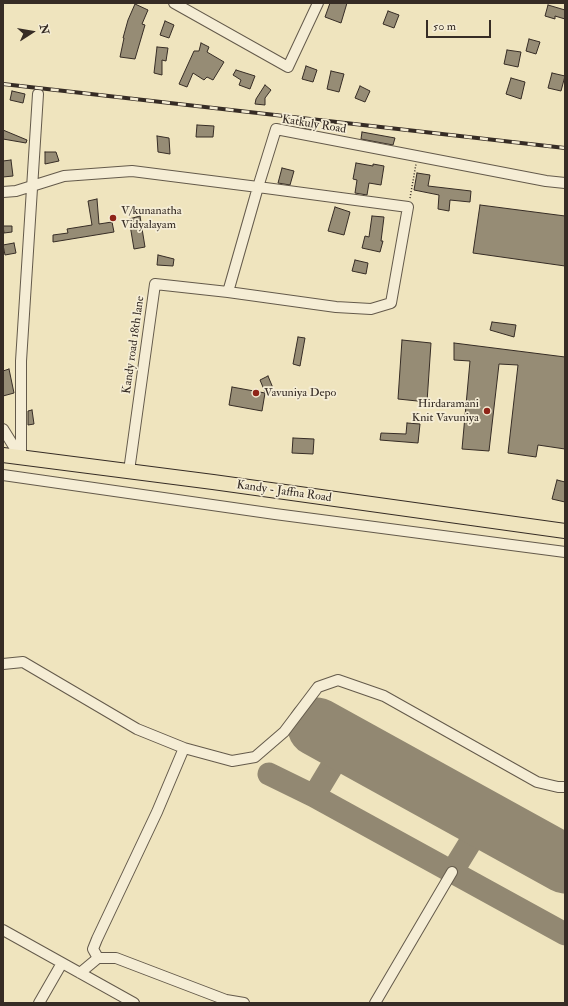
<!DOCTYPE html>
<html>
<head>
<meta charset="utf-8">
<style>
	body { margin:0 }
	#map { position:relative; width:568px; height:1006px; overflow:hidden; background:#efe4be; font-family:"IM FELL Double Pica",serif }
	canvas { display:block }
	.frame { position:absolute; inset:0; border:4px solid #362c25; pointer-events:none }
	.north { position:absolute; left:12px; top:12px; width:40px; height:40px; -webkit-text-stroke:3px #f5edd5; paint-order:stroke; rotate:78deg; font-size:11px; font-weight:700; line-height:16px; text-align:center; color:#362c25 }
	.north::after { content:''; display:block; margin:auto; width:14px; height:18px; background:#362c25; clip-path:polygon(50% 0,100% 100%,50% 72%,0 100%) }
	.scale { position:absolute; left:426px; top:20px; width:65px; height:18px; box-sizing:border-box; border:2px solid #362c25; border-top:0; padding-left:5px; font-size:12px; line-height:14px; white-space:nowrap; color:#362c25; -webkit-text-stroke:3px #f5edd5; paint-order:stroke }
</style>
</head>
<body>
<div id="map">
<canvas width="568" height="1006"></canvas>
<div class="frame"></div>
<div class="north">N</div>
<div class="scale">50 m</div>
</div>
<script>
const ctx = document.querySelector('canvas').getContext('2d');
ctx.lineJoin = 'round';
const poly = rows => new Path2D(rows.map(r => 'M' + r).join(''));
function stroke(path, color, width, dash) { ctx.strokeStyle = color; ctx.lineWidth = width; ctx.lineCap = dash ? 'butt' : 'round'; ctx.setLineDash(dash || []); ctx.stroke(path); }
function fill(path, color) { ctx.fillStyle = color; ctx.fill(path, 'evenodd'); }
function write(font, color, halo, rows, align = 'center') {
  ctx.font = font + ' "IM FELL Double Pica",serif'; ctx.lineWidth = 3.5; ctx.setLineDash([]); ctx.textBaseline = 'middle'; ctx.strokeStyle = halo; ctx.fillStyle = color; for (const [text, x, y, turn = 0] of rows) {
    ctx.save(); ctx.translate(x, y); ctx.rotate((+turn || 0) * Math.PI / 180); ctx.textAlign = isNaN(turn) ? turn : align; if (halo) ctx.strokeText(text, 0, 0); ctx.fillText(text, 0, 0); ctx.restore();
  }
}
const taxiway = poly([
	[269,774,314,796,565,934],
	[314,796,346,743],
	[452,872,484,820]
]);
const runway = poly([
	[317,727,565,864]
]);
const building = poly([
	[330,3,347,3,341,23,325,17,330,3],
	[135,4,148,10,142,24,145,25,135,59,120,57,124,38,123,38,128,20,135,4],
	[548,5,565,10,565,19,555,16,555,19,545,16,548,5],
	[388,11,399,15,394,28,383,24,388,11],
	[165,21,174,25,169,38,160,35,165,21],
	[529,39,540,42,536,54,526,51,529,39],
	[201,43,209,47,207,52,224,62,213,80,207,77,204,80,193,73,187,87,179,84,194,51,199,51,201,43],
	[157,47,168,48,166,61,162,60,162,75,154,73,157,47],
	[507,50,521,52,518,67,504,64,507,50],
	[306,66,317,70,313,82,302,79,306,66],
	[236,70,255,76,250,89,239,85,241,80,233,75,236,70],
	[331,71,344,74,339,92,327,89,331,71],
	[552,73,565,76,561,91,548,88,552,73],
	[511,78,525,82,521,99,506,94,511,78],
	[265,85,271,90,265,98,265,105,255,104,256,99,265,85],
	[360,86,370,91,365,102,355,98,360,86],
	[12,91,25,94,23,103,10,100,12,91],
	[304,121,314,124,313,130,303,128,304,121],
	[197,125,214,126,213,137,196,137,197,125],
	[3,130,27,140,26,143,3,139,3,130],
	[362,132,395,138,393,145,361,139,362,132],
	[157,136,169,138,170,154,158,152,157,136],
	[45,152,56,152,59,161,45,164,45,152],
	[11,160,13,176,3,177,3,161,11,160],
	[356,163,373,166,373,164,384,166,381,185,369,183,367,195,355,193,357,180,353,179,356,163],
	[282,168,294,171,290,185,278,183,282,168],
	[417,173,430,175,428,186,471,191,470,202,450,200,449,211,438,209,439,195,414,190,417,173],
	[97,199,99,224,112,222,114,232,53,242,53,235,68,233,67,229,92,225,88,201,97,199],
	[480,205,565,216,565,266,473,253,480,205],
	[335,207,350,212,344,235,328,231,335,207],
	[140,216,145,247,134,249,129,219,140,216],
	[372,216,384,217,381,241,383,241,380,252,362,248,365,236,369,237,372,216],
	[3,226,12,226,12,232,4,233,3,226],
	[14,243,16,253,5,255,3,245,14,243],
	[158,255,174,259,173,266,157,265,158,255],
	[355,260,368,263,366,274,352,271,355,260],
	[492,322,516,325,514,337,490,330,492,322],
	[298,337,305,338,300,366,293,364,298,337],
	[402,340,431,343,427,402,398,399,402,340],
	[454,343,565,357,565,449,538,445,536,457,508,453,518,365,499,364,489,451,462,449,470,361,454,360,454,343],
	[9,369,14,393,3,396,3,371,9,369],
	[268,376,273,388,265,392,260,380,268,376],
	[232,387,265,393,262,411,229,405,232,387],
	[32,410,34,424,28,425,28,411,32,410],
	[407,423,420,424,418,443,380,440,381,433,406,434,407,423],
	[293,438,314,439,313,454,292,453,293,438],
	[557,480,565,482,565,502,552,499,557,480]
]);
const path = poly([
	[410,198,416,164]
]);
const minor = poly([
	[174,3,288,67,318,3],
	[3,192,16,191,64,176,132,171,258,187,276,129,546,181,565,183],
	[3,429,21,458],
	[21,458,21,361,38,94],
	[129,471,155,284,228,292,258,187,408,207,391,303,371,309,336,307,228,292],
	[3,475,275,514,565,552],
	[3,664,23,662,137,729,184,748,232,761,255,757,284,732,318,687,338,680,384,696,537,782,558,787,565,787],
	[3,930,134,1003],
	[98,958,93,949,97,939,157,812,184,748],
	[80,973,98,958,116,958,226,1000,244,1003],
	[39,1003,62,963],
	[375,1003,452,872]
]);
const highway = poly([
	[3,455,213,482,565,531]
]);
const rail = poly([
	[3,84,565,148]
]);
const markers = [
	[113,218,4,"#8f2418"],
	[256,393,4,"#8f2418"],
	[487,411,4,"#8f2418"]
];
const streetNames = [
	["Katkuly Road",314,125,9],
	["Kandy road 18th lane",134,345,-82],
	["Kandy - Jaffna Road",284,492,8]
];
const poiNames = [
	["V/kunanatha",121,211],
	["Vidyalayam",121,225],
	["Vavuniya Depo",264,393],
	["Hirdaramani",479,404,"right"],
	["Knit Vavuniya",479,418,"right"]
];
stroke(taxiway, '#928872', 23);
stroke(runway, '#928872', 59);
fill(building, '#968c75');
stroke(building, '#362c25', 1);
stroke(minor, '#645a4b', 12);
stroke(highway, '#362c25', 16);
stroke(path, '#362c25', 1.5, [1, 2]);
stroke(minor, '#f5edd5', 10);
stroke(highway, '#efe4be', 14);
stroke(rail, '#362c25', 4);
stroke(rail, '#f5edd5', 2.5, [8]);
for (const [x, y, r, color] of markers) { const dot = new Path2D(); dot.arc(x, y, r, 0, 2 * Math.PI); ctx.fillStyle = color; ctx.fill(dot); stroke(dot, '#f5edd5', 1.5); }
write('12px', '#362c25', '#f5edd5', streetNames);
write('12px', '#362c25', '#f5edd5', poiNames, 'left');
</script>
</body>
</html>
